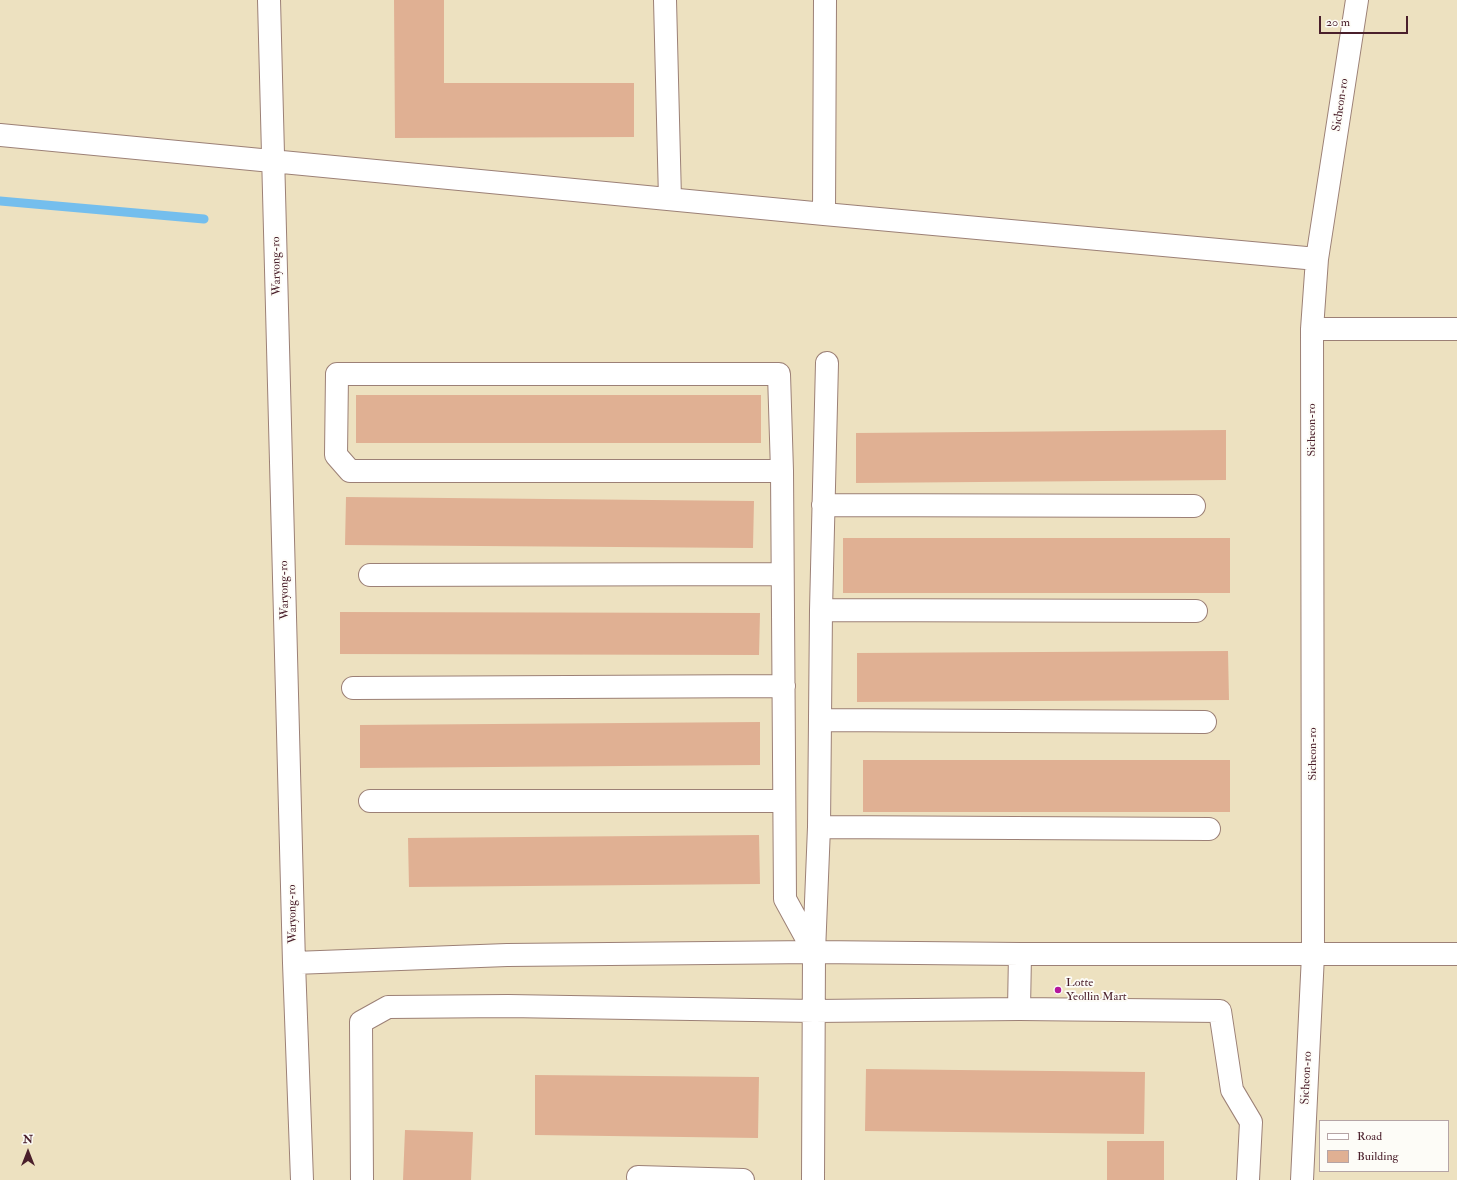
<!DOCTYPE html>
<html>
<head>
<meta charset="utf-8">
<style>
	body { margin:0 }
	#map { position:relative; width:1457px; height:1180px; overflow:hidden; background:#ede1c0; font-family:"IM FELL Double Pica",serif }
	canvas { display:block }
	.legend { position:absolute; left:1319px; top:1120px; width:130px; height:52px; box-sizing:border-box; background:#fdfcf7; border:1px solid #b5a4a5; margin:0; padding:5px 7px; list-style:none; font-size:12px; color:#4a1f2b }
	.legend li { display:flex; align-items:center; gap:8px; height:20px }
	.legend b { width:20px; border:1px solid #b5a4a5 }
	.north { position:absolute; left:8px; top:1132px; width:40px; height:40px; -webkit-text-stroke:3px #fdfcf7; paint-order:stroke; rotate:0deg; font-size:11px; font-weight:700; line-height:16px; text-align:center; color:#4a1f2b }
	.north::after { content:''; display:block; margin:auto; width:14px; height:18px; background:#4a1f2b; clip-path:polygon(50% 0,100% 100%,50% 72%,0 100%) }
	.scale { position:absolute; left:1319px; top:16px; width:89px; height:18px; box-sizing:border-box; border:2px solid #4a1f2b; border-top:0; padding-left:5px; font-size:12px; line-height:14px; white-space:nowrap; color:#4a1f2b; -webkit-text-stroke:3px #fdfcf7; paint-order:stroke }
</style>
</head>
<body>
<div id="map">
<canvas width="1457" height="1180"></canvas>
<ul class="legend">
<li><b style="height:5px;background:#fff"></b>Road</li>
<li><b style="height:11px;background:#e0b093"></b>Building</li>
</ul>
<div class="north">N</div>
<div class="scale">20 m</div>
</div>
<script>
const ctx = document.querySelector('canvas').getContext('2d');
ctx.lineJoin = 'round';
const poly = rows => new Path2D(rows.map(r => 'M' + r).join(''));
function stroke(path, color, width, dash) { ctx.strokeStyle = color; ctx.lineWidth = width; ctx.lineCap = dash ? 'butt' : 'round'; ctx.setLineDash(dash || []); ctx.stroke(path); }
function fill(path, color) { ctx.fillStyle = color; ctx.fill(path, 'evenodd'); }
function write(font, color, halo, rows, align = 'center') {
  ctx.font = font + ' "IM FELL Double Pica",serif'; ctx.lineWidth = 3.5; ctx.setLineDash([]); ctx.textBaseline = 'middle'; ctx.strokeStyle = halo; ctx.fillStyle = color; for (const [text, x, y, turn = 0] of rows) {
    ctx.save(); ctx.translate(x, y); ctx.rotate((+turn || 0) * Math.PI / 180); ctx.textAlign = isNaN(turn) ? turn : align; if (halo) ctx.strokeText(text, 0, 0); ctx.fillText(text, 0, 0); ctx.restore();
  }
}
const stream = poly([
	[0,201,204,219]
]);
const building = poly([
	[394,0,444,0,444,83,634,83,634,137,395,138],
	[356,395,761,395,761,443,356,443],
	[1226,430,1226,480,856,483,856,433],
	[346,497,754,501,753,548,345,545],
	[843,538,1230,538,1230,593,843,593],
	[340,612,760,613,759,655,340,654],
	[1228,651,1229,700,857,702,857,653],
	[760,722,760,765,360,768,360,725],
	[863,760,1230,760,1230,812,863,812],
	[759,835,760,884,409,887,408,838],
	[866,1069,1145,1072,1144,1134,865,1131],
	[535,1075,759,1077,758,1138,535,1135],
	[405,1130,473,1132,471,1180,403,1180],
	[1107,1141,1164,1141,1164,1180,1107,1180]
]);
const minor = poly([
	[269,0,294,963,302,1180],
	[665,0,670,199],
	[0,135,824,214,1317,259],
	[824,214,825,0],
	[1312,329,1457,329],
	[782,471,350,471,336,455,337,374,779,374,782,471,785,899,814,952],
	[823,505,1194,506],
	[370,575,782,574],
	[821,610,1196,611],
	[353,688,784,686],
	[821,720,1205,722],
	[370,801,784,801],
	[819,827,1209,829],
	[294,963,507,955,814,952,1020,954,1457,954],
	[1019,1009,1020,954],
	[638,1177,743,1180],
	[362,1180,361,1022,388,1007,508,1006,814,1011,1019,1009,1220,1011,1232,1090,1251,1122,1248,1180],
	[813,1180,814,952,819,827,821,610,827,363],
	[1302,1180,1313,955,1312,329,1317,259,1357,0]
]);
const markers = [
	[1058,990,4,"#b5179e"]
];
const streetNames = [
	["Sicheon-ro",1341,105,-81],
	["Waryong-ro",277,266,-91],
	["Sicheon-ro",1312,430,-90],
	["Waryong-ro",285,590,-91],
	["Sicheon-ro",1313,754,-90],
	["Waryong-ro",293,914,-91],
	["Sicheon-ro",1307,1078,-87]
];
const poiNames = [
	["Lotte",1066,983],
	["Yeollin Mart",1066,997]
];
stroke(stream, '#74beed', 9);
fill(building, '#e0b093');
stroke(minor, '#9c8076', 24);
stroke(minor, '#fff', 22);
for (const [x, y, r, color] of markers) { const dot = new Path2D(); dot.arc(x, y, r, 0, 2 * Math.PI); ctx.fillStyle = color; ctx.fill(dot); stroke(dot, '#fdfcf7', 1.5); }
write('12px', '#4a1f2b', '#fdfcf7', streetNames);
write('12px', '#4a1f2b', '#fdfcf7', poiNames, 'left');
</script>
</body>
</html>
